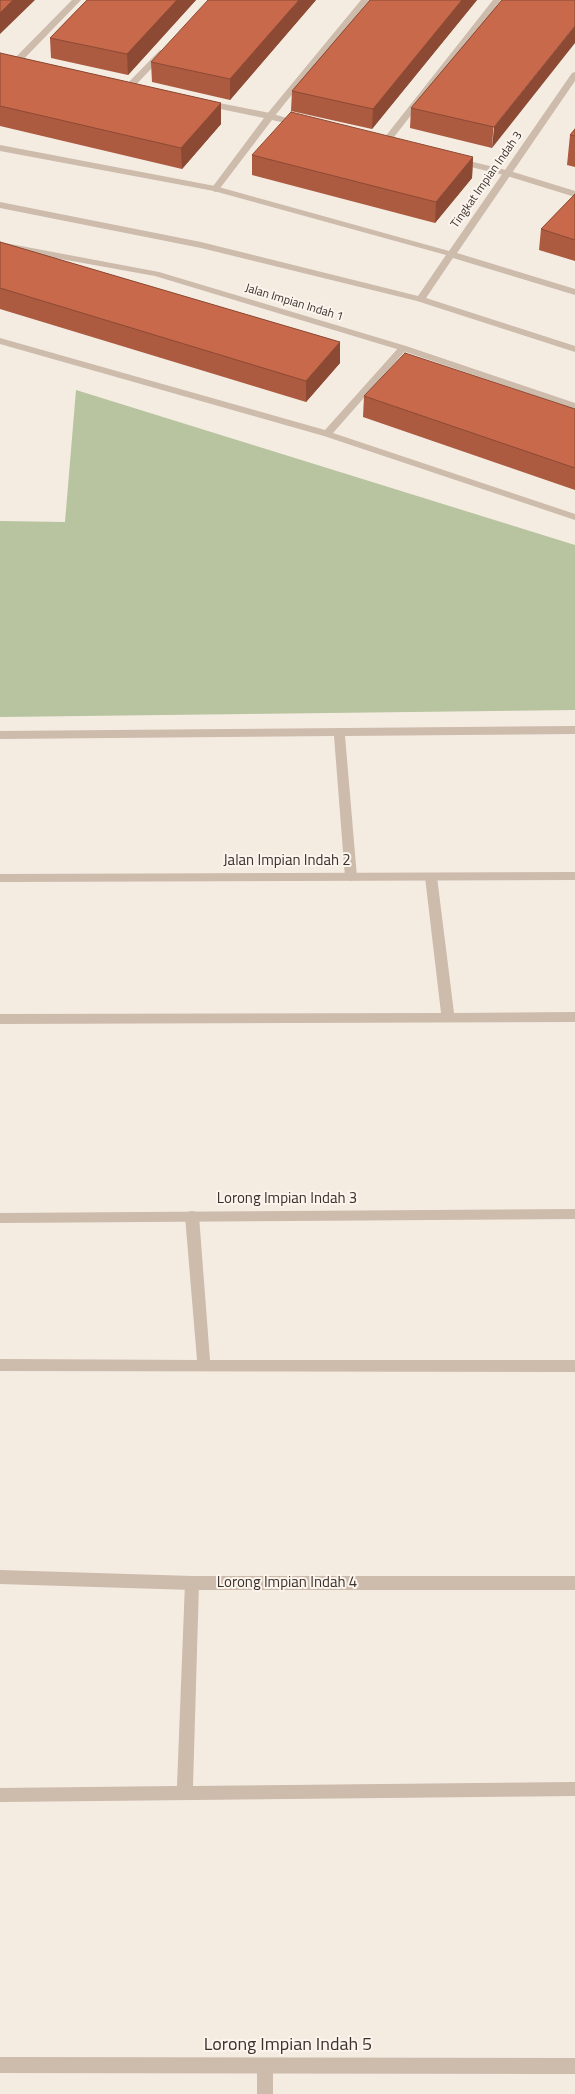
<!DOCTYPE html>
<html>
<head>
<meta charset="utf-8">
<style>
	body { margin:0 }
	canvas { display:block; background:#f4ebe1 }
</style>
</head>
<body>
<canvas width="575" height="2094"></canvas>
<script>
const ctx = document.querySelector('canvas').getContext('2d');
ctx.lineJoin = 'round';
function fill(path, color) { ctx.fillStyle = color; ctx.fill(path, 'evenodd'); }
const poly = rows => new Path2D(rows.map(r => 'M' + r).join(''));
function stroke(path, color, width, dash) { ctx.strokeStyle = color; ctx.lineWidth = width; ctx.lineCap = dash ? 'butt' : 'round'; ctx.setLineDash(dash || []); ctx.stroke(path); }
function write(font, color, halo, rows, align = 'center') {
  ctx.font = font + ' "Titillium Web",sans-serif'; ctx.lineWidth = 4; ctx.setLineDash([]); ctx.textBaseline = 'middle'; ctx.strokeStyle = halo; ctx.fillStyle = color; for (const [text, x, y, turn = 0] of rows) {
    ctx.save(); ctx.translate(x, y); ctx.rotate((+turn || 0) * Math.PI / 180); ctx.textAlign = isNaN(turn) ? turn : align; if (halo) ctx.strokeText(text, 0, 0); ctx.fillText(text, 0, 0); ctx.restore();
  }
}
const green = poly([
	[76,390,575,545,575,710,0,717,0,521,65,522]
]);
const lane = poly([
	[493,0,501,0,387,146,381,146,381,142,493,0],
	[160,50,167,52,131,90,125,90,125,86,160,50],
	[204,100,270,113,303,123,299,126,272,120,218,191,215,192,211,189,264,118,201,105,200,103,204,100],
	[457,158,510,171,575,191,575,197,504,175,454,163,454,159,457,158],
	[0,338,325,430,400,346,406,346,406,350,333,433,575,514,575,520,324,436,0,344,0,338],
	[575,726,575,734,345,736,357,877,351,881,345,877,334,736,0,739,0,731,575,726],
	[431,873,437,877,454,1013,575,1012,575,1022,0,1024,0,1014,441,1013,425,877,431,873],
	[192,1211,197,1212,199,1216,210,1360,575,1360,575,1372,0,1371,0,1359,197,1360,185,1216,187,1212,192,1211],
	[192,1576,197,1578,199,1583,193,1786,575,1782,575,1796,0,1802,0,1788,177,1786,185,1583,187,1578,192,1576],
	[265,2058,271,2060,273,2066,273,2094,257,2094,257,2066,259,2060,265,2058]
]);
const street = poly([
	[72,0,81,0,16,67,10,67,10,63,72,0],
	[361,0,369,0,273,118,267,118,267,114,361,0],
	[575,72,575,81,457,253,575,289,575,295,453,258,426,298,575,346,575,352,417,301,201,248,0,208,0,202,201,242,418,296,446,255,214,191,0,151,0,145,215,186,449,251,572,73,575,72],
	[0,242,159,272,406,346,575,403,575,409,400,350,155,276,0,248,0,242],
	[575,872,575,880,0,882,0,874,575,872],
	[575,1209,575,1219,0,1223,0,1213,575,1209],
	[0,1570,192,1576,575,1576,575,1590,192,1590,0,1584,0,1570],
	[0,2057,575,2058,575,2074,0,2073,0,2057]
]);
const wall = poly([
	[87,0,196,0,128,75,51,58,50,38],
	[316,0,230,100,152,82,151,62],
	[370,0,477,0,372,129,291,111,292,91],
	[502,0,492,148,410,128,411,108],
	[0,53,221,103,221,124,182,169,0,126],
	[575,129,575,167,567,165,570,135],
	[252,155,473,157,472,178,435,223,252,175],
	[575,194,575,261,539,250,541,229],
	[0,242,340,342,340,363,306,402,0,309],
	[364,396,575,409,575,490,363,417]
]);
const shadedWall = poly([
	[13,0,35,0,0,34,0,13],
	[177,0,196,0,128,75,127,54],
	[299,0,316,0,230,100,230,79],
	[462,0,477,0,372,129,373,109],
	[575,26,575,43,492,148,494,127],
	[221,103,221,124,182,169,181,148],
	[473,157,472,178,435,223,436,202],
	[340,342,340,363,306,402,306,381]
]);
const building = poly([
	[0,0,13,0,0,13,0,0],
	[87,0,177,0,127,54,50,38,87,0],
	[208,0,299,0,230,79,151,62,208,0],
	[370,0,462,0,373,109,292,91,370,0],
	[502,0,575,0,575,26,494,127,411,108,502,0],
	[0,53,221,103,181,148,0,106,0,53],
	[291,112,473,157,436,202,252,155,291,112],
	[575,129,575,136,570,135,575,129],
	[575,194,575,240,541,229,575,194],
	[0,242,340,342,306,381,0,288,0,242],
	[405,353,575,409,575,468,364,396,405,353]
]);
const farStreetnames = [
	["Tingkat Impian Indah 3",487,180,-55],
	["Jalan Impian Indah 1",294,303,17]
];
const streetNames = [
	["Jalan Impian Indah 2",287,861],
	["Lorong Impian Indah 3",287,1199],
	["Lorong Impian Indah 4",287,1583]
];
const nearStreetnames = [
	["Lorong Impian Indah 5",288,2046]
];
fill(green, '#b8c4a0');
fill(lane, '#cdbbac');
fill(street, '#cdbbac');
fill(wall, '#ac5a40');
fill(shadedWall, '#8c4a34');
fill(building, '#c8694b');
stroke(building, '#8c4a34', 1);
write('12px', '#3b302b', '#fbf5ee', farStreetnames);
write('15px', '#3b302b', '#fbf5ee', streetNames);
write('18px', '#3b302b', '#fbf5ee', nearStreetnames);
</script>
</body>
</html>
